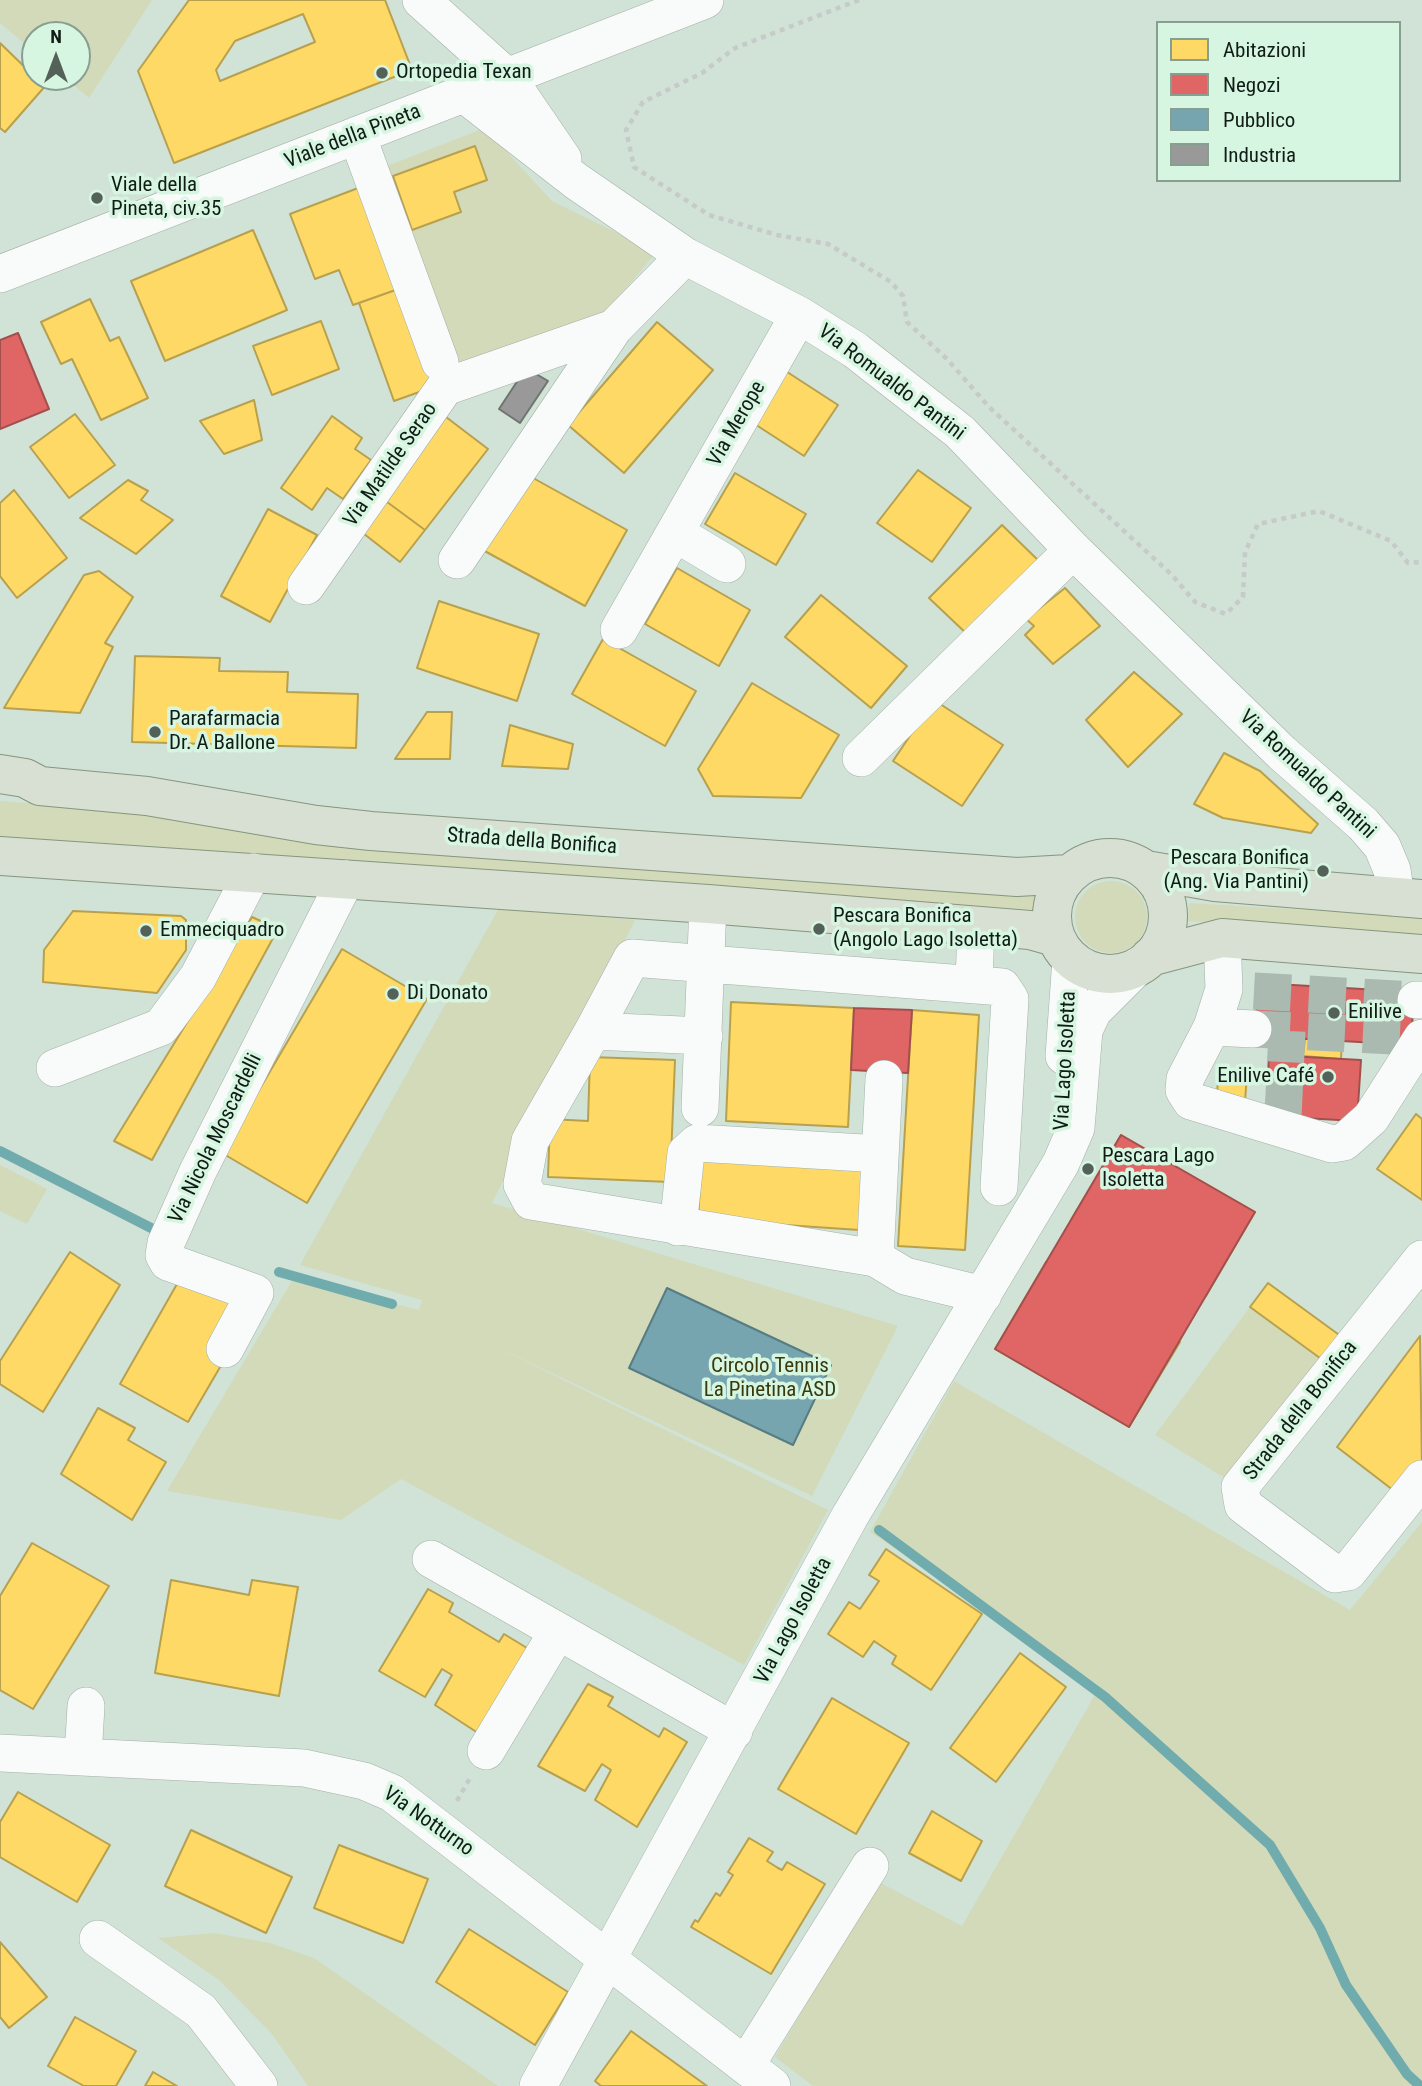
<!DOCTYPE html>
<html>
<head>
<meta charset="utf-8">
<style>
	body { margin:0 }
	#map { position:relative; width:1422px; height:2086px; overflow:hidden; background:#d1e2d7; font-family:"Roboto Condensed",sans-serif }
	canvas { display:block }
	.legend { position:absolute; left:1156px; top:21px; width:245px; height:161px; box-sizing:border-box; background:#d7f6e2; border:2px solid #879f90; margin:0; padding:9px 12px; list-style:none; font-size:21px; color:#101c15 }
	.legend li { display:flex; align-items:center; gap:14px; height:35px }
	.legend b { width:35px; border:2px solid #879f90 }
	.north { position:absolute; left:21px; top:21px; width:70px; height:70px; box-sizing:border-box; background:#d7f6e2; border:2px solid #879f90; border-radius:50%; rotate:0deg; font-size:19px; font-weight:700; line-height:28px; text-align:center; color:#101c15 }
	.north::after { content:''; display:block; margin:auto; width:24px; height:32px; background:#546159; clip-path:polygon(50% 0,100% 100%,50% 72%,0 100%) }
</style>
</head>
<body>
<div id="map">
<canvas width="1422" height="2086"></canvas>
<ul class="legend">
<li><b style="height:19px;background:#ffd966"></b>Abitazioni</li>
<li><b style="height:19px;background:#e06666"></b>Negozi</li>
<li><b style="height:19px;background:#76a5af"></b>Pubblico</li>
<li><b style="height:19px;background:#999"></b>Industria</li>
</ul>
<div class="north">N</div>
</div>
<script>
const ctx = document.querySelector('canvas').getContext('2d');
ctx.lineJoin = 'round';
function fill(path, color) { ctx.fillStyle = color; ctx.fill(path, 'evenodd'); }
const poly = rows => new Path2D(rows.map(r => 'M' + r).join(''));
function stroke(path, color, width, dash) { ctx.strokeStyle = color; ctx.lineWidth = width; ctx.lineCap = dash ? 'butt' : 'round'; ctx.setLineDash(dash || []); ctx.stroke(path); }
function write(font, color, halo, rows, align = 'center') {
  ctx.font = font + ' "Roboto Condensed",sans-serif'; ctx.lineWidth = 7; ctx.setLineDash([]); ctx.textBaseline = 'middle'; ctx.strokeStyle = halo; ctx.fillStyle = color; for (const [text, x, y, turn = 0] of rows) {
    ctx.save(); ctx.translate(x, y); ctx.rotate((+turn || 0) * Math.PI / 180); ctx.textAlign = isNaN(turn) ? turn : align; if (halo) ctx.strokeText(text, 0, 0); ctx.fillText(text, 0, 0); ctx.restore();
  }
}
const green = poly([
	[0,0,152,0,89,98,64,77,77,77,77,35,35,35,35,52,0,23],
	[485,128,552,201,656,252,606,313,462,369,382,168],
	[0,801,106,809,290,838,1038,889,1036,910,113,844,0,840],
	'1075 917a36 36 0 1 1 72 0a36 36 0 1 1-72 0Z',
	[1189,903,1422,917,1422,938,1188,921],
	[499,908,635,920,492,1203,898,1326,812,1496,488,1343,828,1510,744,1665,401,1479,341,1520,167,1491,293,1279,419,1310,422,1300,300,1265],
	[0,1165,47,1189,27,1224,0,1211],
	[1250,1307,1324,1361,1233,1483,1155,1435],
	[954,1381,1350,1610,1422,1522,1422,2086,813,2086,775,2057,879,1882,962,1926,1100,1686,870,1532],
	[214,1933,270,1943,314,1958,498,2086,308,2086,272,2034,219,1980,158,1938]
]);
const homes = poly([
	[189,0,385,0,412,70,174,163,138,71,189,0],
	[303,14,315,42,220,81,216,70,235,41,303,14],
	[0,43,35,77,47,84,5,132,0,128,0,43],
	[475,146,487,180,454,192,461,212,412,230,393,176,475,146],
	[366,185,404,287,353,305,339,270,315,279,290,214,366,185],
	[253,230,287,310,165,361,131,281,253,230],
	[404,287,439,385,394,401,359,303,404,287],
	[90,299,110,341,119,337,148,398,101,420,72,359,61,364,41,322,90,299],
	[321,321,339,369,272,395,253,346,321,321],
	[657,322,713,370,624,473,568,425,657,322],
	[781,368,838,405,804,456,747,419,781,368],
	[254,400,262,440,224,454,200,421,254,400],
	[75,414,115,465,69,498,30,447,75,414],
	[332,416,362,438,355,449,371,460,343,499,327,488,312,510,281,488,332,416],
	[446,417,488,449,425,530,383,499,446,417],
	[918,470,971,508,932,562,877,523,918,470],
	[524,473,627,530,585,606,481,549,524,473],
	[735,473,806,514,776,565,705,524,735,473],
	[128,480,148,491,141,500,173,520,136,554,80,518,128,480],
	[14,490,67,558,17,598,0,576,0,503,14,490],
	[383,499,425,530,400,562,359,530,383,499],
	[268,509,317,535,270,622,221,596,268,509],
	[1002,525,1043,565,969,636,929,598,1002,525],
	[677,568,750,610,719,666,645,624,677,568],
	[99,571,133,597,105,643,113,647,80,713,4,708,84,575,99,571],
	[1065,588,1100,626,1053,664,1025,635,1034,626,1026,619,1065,588],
	[821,595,907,666,871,708,785,637,821,595],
	[439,601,539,634,517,701,417,668,439,601],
	[603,639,696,691,665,746,572,694,603,639],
	[135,656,220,658,219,671,288,672,287,692,358,694,356,748,132,742,135,656],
	[1134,672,1182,714,1128,767,1086,720,1134,672],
	[752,683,839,735,801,798,713,796,698,769,752,683],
	[934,700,1003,745,962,806,893,761,934,700],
	[427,712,452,712,450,759,395,759,427,712],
	[510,725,573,744,568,769,502,766,510,725],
	[1224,753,1260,771,1318,824,1311,833,1223,818,1194,804,1224,753],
	[73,911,181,916,186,920,186,950,157,993,43,982,44,950,73,911],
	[252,917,278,929,152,1160,114,1141,252,917],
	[342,949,427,999,307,1203,222,1153,342,949],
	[731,1002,854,1008,848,1127,726,1121,731,1002],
	[912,1010,979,1015,965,1250,898,1246,912,1010],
	[1305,1038,1342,1041,1341,1059,1303,1056,1305,1038],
	[590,1057,675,1060,670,1182,548,1177,550,1119,588,1121,590,1057],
	[1218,1074,1247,1075,1245,1101,1217,1100,1218,1074],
	[1416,1114,1422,1119,1422,1200,1377,1169,1416,1114],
	[1121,1135,1255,1212,1206,1296,1071,1220,1121,1135],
	[1142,1188,1159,1198,1148,1216,1132,1206,1142,1188],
	[702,1154,863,1164,859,1230,698,1219,702,1154],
	[70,1252,120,1285,43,1412,0,1384,0,1361,70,1252],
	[1046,1262,1180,1342,1129,1427,995,1349,1046,1262],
	[1063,1319,1079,1328,1069,1347,1053,1337,1063,1319],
	[185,1270,254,1309,188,1422,120,1384,185,1270],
	[1268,1283,1342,1337,1324,1361,1250,1307,1268,1283],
	[1420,1336,1422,1470,1402,1497,1337,1447,1420,1336],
	[98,1408,135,1428,128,1440,166,1462,132,1520,61,1474,98,1408],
	[32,1543,109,1586,33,1709,0,1690,0,1596,32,1543],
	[886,1549,982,1614,931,1690,892,1664,896,1656,874,1641,863,1657,828,1634,849,1602,860,1609,879,1581,869,1575,886,1549],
	[171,1580,249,1595,252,1580,298,1587,279,1696,155,1673,171,1580],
	[428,1589,453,1603,449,1612,499,1642,504,1634,527,1648,478,1733,435,1705,452,1675,442,1669,425,1697,379,1671,428,1589],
	[1020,1653,1066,1687,996,1782,950,1748,1020,1653],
	[588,1684,613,1697,608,1706,659,1737,664,1728,687,1742,637,1827,595,1800,611,1770,602,1764,585,1791,538,1766,588,1684],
	[832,1698,909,1743,856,1834,778,1789,832,1698],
	[18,1792,110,1845,77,1902,0,1857,0,1822,18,1792],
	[932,1811,982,1841,961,1881,909,1853,932,1811],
	[191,1830,292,1877,266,1933,165,1886,191,1830],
	[749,1838,773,1852,767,1861,778,1868,782,1870,787,1862,825,1884,771,1974,691,1927,695,1920,698,1922,716,1893,720,1896,733,1875,728,1872,749,1838],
	[339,1845,428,1879,403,1943,314,1908,339,1845],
	[469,1929,568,1992,535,2045,436,1982,469,1929],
	[0,1942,47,1997,9,2028,0,2017,0,1942],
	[75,2017,136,2051,116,2086,84,2086,48,2066,75,2017],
	[631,2031,707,2086,601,2086,595,2081,631,2031],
	[153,2072,177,2086,145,2086,153,2072]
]);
const shops = poly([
	[18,333,49,409,0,429,0,340,18,333],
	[1258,983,1414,992,1411,1045,1255,1036,1258,983],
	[854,1008,912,1010,908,1073,851,1070,854,1008],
	[1269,1055,1361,1060,1357,1121,1266,1116,1269,1055],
	[1121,1135,1255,1212,1129,1427,995,1349,1121,1135]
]);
const public = poly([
	[667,1288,831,1365,793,1445,629,1368,667,1288]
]);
const industry = poly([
	[526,368,548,381,520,423,499,409,526,368]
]);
const stream = poly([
	[0,1151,155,1230],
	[279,1272,392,1304],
	[879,1530,1105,1697,1270,1845,1320,1928,1346,1985,1407,2074,1420,2086]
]);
const minorTunnel = poly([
	[1254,991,1416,1000],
	[1253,1029,1414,1037],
	[1283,1117,1287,1031]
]);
const path = poly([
	[859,0,735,48,702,73,643,102,626,130,634,167,709,215,777,235,828,244,891,282,903,296,907,322,947,359,989,407,1172,575,1195,602,1226,614,1243,597,1245,552,1258,524,1319,511,1391,541,1408,563,1422,562],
	[457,1801,470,1778]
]);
const minor = poly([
	[421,0,507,77,563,159],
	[464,94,576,181,685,256,799,315,855,350,960,432,1073,550,1282,753,1363,824,1382,846,1392,870,1396,897],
	[357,135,440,362],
	[0,274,705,0],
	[675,533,727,564],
	[457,560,614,328],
	[306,586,445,387,614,328,685,256],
	[619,630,799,315],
	[861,758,1073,550],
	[1222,938,1224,989,1212,1027,1185,1079,1184,1090,1191,1101,1332,1144,1344,1142,1371,1118,1422,1038],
	[974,985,976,926],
	[1416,1000,1422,1000],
	[1212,1027,1253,1029],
	[593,1031,530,1141,522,1184,531,1201,875,1258,905,1276,983,1295],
	[704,1036,593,1031,632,958,1002,987,1010,999,999,1187],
	[1064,1056,1071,959],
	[55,1068,161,1027,198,977,253,872],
	[700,1108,708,904],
	[678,1227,686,1153,697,1143,880,1154],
	[875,1258,884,1079],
	[1422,1259,1240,1487,1243,1505,1335,1574,1348,1572,1422,1479],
	[225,1349,255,1293,168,1262,164,1255,166,1243,198,1171,346,879],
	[431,1559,734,1731],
	[486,1751,558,1631],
	[0,1753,304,1768,364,1781,392,1793,772,2086],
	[83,1757,86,1706],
	[98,1939,201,2011,259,2086],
	[746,2065,870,1866],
	[538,2086,850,1516,1061,1163,1076,1128,1084,1030,1093,1011,1137,967]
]);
const major = poly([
	[0,774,25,778,40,786,147,796,316,825,371,831,1017,877,1069,874],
	[0,856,708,904,1030,930,1055,937],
	'1052 916a58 58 0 1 1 116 0a58 58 0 1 1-116 0Z',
	[1146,870,1215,882,1422,899],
	[1150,957,1222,938,1422,954]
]);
const markers = [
	[382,73,7,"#546159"],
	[97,198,7,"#546159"],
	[155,732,7,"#546159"],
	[1323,871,7,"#546159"],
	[819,929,7,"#546159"],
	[146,931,7,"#546159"],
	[393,994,7,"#546159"],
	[1334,1013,7,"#546159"],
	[1328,1077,7,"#546159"],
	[1088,1169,7,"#546159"]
];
const poiNames = [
	["Ortopedia Texan",396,73],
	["Viale della",111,186],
	["Pineta, civ.35",111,210],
	["Parafarmacia",169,720],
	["Dr. A Ballone",169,744],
	["Pescara Bonifica",1309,859,"right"],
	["(Ang. Via Pantini)",1309,883,"right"],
	["Pescara Bonifica",833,917],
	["(Angolo Lago Isoletta)",833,941],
	["Emmeciquadro",160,931],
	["Di Donato",407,994],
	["Enilive",1348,1013],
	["Enilive Café",1314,1077,"right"],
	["Pescara Lago",1102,1157],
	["Isoletta",1102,1181]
];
const streetNames = [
	["Viale della Pineta",353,137,-21],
	["Via Romualdo Pantini",891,383,37],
	["Via Merope",737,424,-60],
	["Via Matilde Serao",391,465,-55],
	["Via Romualdo Pantini",1307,775,43],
	["Strada della Bonifica",532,842,4],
	["Via Lago Isoletta",1066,1061,-87],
	["Via Nicola Moscardelli",216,1139,-64],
	["Strada della Bonifica",1301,1411,-52],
	["Via Lago Isoletta",794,1621,-62],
	["Via Notturno",428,1822,35]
];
const parkNames = [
	["Circolo Tennis",770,1367],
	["La Pinetina ASD",770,1391]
];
fill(green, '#d2dab9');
fill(homes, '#ffd966');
stroke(homes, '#b7a04e', 2);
fill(shops, '#e06666');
stroke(shops, '#a2504e', 2);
fill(public, '#76a5af');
stroke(public, '#577c81', 2);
fill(industry, '#999');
stroke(industry, '#707471', 2);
stroke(stream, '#70abad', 10);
stroke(minorTunnel, '#aabab0', 37, [37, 18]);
stroke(minor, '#a3b0a8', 38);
stroke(major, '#85967e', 40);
stroke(path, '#c6cac8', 4.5, [5, 5]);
stroke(minor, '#f8fbf9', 37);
stroke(major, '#d8dfd3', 38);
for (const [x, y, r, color] of markers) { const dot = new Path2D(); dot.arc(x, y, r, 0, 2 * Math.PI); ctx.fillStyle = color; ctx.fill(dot); stroke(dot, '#d7f6e2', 2.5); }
write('21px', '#101c15', '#d7f6e2', poiNames, 'left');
write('21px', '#101c15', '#d7f6e2', streetNames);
write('21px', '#39390c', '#d7f6e2', parkNames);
</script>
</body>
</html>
